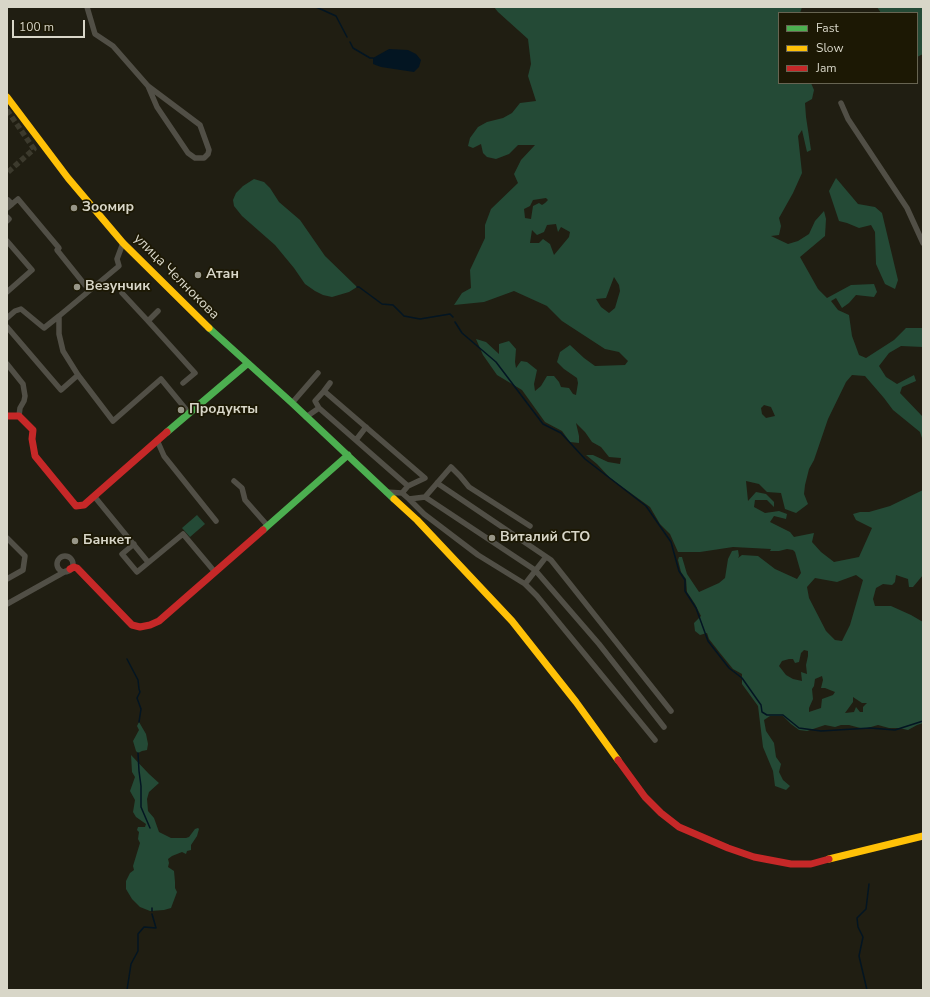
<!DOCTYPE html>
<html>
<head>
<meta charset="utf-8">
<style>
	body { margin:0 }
	#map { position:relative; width:930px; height:997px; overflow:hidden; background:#201e12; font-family:"Nunito Sans",sans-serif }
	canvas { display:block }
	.frame { position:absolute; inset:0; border:8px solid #d8d6c8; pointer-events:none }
	.legend { position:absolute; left:778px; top:12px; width:140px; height:72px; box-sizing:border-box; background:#1c1804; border:1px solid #676452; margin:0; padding:5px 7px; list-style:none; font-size:12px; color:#d8d6c8 }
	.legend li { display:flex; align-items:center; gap:8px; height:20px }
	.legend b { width:20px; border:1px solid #676452 }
	.scale { position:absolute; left:12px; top:20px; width:73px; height:18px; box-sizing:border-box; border:2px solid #d8d6c8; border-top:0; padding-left:5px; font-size:12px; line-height:14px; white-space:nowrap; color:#d8d6c8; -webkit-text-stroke:3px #1c1804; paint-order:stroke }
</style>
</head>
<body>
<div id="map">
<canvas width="930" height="997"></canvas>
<div class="frame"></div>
<ul class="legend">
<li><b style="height:5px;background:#4caf50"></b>Fast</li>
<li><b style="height:5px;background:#ffc107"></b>Slow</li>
<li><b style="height:5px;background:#c62828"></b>Jam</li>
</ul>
<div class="scale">100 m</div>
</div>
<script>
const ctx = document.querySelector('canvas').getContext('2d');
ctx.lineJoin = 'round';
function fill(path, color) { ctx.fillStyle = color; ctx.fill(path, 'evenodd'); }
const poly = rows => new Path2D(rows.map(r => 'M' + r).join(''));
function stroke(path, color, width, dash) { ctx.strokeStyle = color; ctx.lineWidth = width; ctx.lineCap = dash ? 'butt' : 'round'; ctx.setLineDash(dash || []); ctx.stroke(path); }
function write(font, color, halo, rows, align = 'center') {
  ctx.font = font + ' "Nunito Sans",sans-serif'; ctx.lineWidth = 3.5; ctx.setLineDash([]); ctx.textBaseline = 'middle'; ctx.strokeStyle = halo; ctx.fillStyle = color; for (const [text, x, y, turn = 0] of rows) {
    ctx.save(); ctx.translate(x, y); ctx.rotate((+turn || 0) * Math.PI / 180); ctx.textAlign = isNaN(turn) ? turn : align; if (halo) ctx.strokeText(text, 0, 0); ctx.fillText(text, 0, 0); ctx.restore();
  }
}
const green = poly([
	[494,7,802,7,800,13,779,13,779,83,811,83,814,90,812,99,805,103,806,117,811,150,807,152,802,130,798,136,802,173,793,193,779,218,781,226,779,235,771,236,788,244,798,241,809,234,815,221,824,211,826,219,825,236,800,257,818,289,827,298,851,285,874,284,877,292,874,297,856,295,849,303,842,308,836,298,831,301,838,310,849,315,852,336,859,355,866,358,894,340,906,328,923,328,923,347,901,346,889,353,879,366,886,377,897,384,914,375,916,381,902,387,900,393,923,417,923,441,920,432,893,410,884,398,865,376,852,375,846,382,828,419,814,460,809,469,805,485,804,494,808,504,796,513,785,509,781,493,767,492,759,484,746,481,748,501,756,492,766,494,774,502,774,507,767,500,755,500,754,507,765,513,779,511,787,514,786,519,774,516,770,522,790,532,794,537,814,533,812,542,821,552,834,562,859,557,872,528,856,520,853,514,860,512,869,512,890,506,923,490,923,575,913,587,909,587,908,579,896,575,895,582,892,585,883,584,876,588,873,599,875,606,891,606,911,615,923,622,923,723,917,725,908,730,899,728,889,728,878,725,864,729,849,725,841,725,835,727,825,725,807,731,799,730,791,724,783,716,770,716,764,720,766,731,774,743,776,757,781,764,779,772,783,780,790,786,786,790,775,786,773,771,763,747,758,706,742,684,742,674,733,669,720,653,709,639,707,633,700,635,695,631,694,623,701,616,695,604,687,592,686,579,681,572,678,560,679,557,682,557,687,574,699,592,719,583,725,578,728,559,732,551,738,550,739,556,738,558,742,555,758,556,775,569,797,579,801,573,795,552,793,550,787,549,779,551,770,551,771,549,733,547,700,552,678,552,670,534,660,524,650,507,610,478,597,464,586,455,593,455,608,462,620,464,621,458,609,457,601,447,592,442,585,432,576,423,579,436,579,443,570,442,562,431,545,422,522,390,497,375,483,355,476,339,486,342,499,354,499,344,509,341,516,349,515,362,516,368,521,361,527,362,537,370,534,384,535,391,541,386,547,376,554,376,559,382,561,387,569,388,573,394,576,395,578,383,577,378,564,369,557,362,560,352,570,345,584,358,595,366,625,365,628,361,619,352,605,349,562,321,547,306,514,291,484,302,454,305,462,293,471,288,470,270,485,238,485,225,491,209,518,183,514,174,521,160,535,145,518,145,509,154,496,159,487,157,483,153,481,144,473,148,468,146,470,138,478,127,487,122,503,118,512,113,520,103,536,101,528,76,531,64,528,39,498,12],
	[546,198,548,200,545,203,542,205,539,203,533,206,531,219,525,218,524,209,530,206,533,200],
	[556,224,558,232,561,227,570,232,569,237,554,255,550,244,543,239,539,243,530,243,532,230,537,235,544,232,547,225],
	[614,277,619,285,620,291,615,308,609,313,601,307,596,299,606,298],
	[764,405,771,407,775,416,766,418,762,414,761,408],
	[856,575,863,580,850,625,842,641,835,640,826,631,809,598,807,587,815,578,837,582],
	[804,650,808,651,808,656,806,665,807,674,801,672,802,681,793,679,786,675,779,666,782,661,789,659,793,659,795,663,799,662,801,653],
	[822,676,823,680,821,688,825,688,835,692,833,695,822,699,821,708,809,712,809,708,813,699,812,689,814,686,815,679],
	[853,697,862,703,867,703,863,707,863,712,860,712,856,707,854,712,845,713,853,702],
	[877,7,923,7,923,54,917,57,917,13,881,13],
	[836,178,858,204,875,207,882,213,898,280,895,289,885,284,876,264,875,232,871,225,859,228,847,223,839,221,829,191],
	[254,179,264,182,270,188,279,202,300,220,325,256,357,287,349,292,332,297,323,295,315,291,305,284,294,268,275,245,242,216,234,206,233,200,236,193,243,186],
	[197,515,205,524,190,537,182,528],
	[139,722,146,734,148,744,147,750,142,751,138,753,136,751,133,741,139,730,137,726],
	[131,755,149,774,159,783,149,792,147,799,148,811,154,818,159,832,171,838,186,838,189,837,195,829,198,828,199,829,197,836,191,845,191,850,187,851,186,854,182,852,172,856,168,859,169,863,168,867,174,871,175,882,175,888,177,892,171,908,164,910,150,911,140,907,132,899,126,889,126,881,130,873,134,870,133,866,140,843,138,839,139,832,137,830,138,827,145,827,146,824,136,817,133,812,135,800,130,791,135,777,132,772]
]);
const water = poly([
	[389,49,408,50,416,54,421,60,419,67,414,72,381,67,373,64,373,58]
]);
const stream = poly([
	[316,7,336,16,347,37],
	[350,42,353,48,370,58,373,58],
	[357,287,359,287,382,304,393,305,404,316,420,319,450,314,453,317],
	[455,322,462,333,496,362,543,424,561,433,585,459,646,506,671,542,679,571,685,580,685,591,696,608,708,641,729,668,742,678,761,705,762,712,767,715,783,715,799,728,821,731,870,728,895,730,923,721],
	[127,659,138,680,139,689,140,692,137,698,141,709,139,722],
	[138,753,139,771,141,786,141,807,150,828],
	[152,908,152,911],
	[127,990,131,964,138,951,138,934,144,927,156,928,152,914],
	[867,990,859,956,863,937,858,927,857,918,866,909,869,884]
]);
const streetTunnel = poly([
	[7,110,34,149,7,173]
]);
const street = poly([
	[87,7,95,34,113,46,148,86,200,125,209,150,208,154,204,158,195,158,188,153,157,107,148,86],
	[841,103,848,119,907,208,923,243],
	[12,204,18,199,59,248,57,250,85,285],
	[7,208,12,204,8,200],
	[7,217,9,219,7,221],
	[7,241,32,270,7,292],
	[123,243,117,259,119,266,59,316,59,334,63,351,78,375,113,421,161,379,189,413],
	[122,293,148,321],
	[158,311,148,321,195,373,183,383],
	[7,318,15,311,21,309,44,328,59,316],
	[7,327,61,390,78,375],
	[7,364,23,384,25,396,24,401,20,408,19,416],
	[324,391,330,383],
	[292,403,318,373],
	[306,417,319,408],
	[157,440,164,456,216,521],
	[356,440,366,427],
	[234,481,242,488,245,500,267,525],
	[437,483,551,560,671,711],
	[386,492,402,493,409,499,425,497,451,467,460,476,469,487,530,526],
	[402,493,408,486,425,478,324,391,315,401,319,408,408,486],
	[94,496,148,562],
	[425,497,535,570,599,644,664,727],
	[409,499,424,514,478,555,525,584,546,557],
	[7,538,25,556,23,570,7,579],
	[134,544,122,554,137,572,183,534,214,571],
	'57 564a8 8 0 1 1 16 0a8 8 0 1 1-16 0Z',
	[525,584,537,596,655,740],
	[7,604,66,571]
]);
const fast = poly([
	[209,328,292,403,394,499],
	[167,432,247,364],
	[263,530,348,455]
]);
const slow = poly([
	[7,97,68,178,123,243,209,328],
	[394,499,417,520,512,621,576,702,618,760],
	[829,859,923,836]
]);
const jam = poly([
	[7,416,19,416,33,430,32,439,35,456,76,506,84,505,167,432],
	[70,569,74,567,77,568,132,625,140,627,150,625,159,621,263,530],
	[618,760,645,797,661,813,679,827,728,848,754,857,791,864,811,864,829,859]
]);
const markers = [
	[74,208,4,"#989688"],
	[198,275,4,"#989688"],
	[77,287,4,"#989688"],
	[181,410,4,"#989688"],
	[492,538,4,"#989688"],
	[75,541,4,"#989688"]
];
const poiNames = [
	["Зоомир",82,208],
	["Атан",206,275],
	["Везунчик",85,287],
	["Продукты",189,410],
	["Виталий СТО",500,538],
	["Банкет",83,541]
];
const streetNames = [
	["улица Челнокова",176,277,45]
];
fill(green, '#244a36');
fill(water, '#031522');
stroke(stream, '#031522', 1.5);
stroke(streetTunnel, '#3c3a2d', 5.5, [5.5, 3]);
stroke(street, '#514f46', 5.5);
stroke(fast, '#4caf50', 7);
stroke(slow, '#ffc107', 7);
stroke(jam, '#c62828', 7);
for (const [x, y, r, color] of markers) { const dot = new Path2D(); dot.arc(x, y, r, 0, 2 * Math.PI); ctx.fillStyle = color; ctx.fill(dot); stroke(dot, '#1c1804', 1.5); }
write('bold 14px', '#d8d6c8', '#1c1804', poiNames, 'left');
write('14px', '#d8d6c8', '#1c1804', streetNames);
</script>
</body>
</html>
